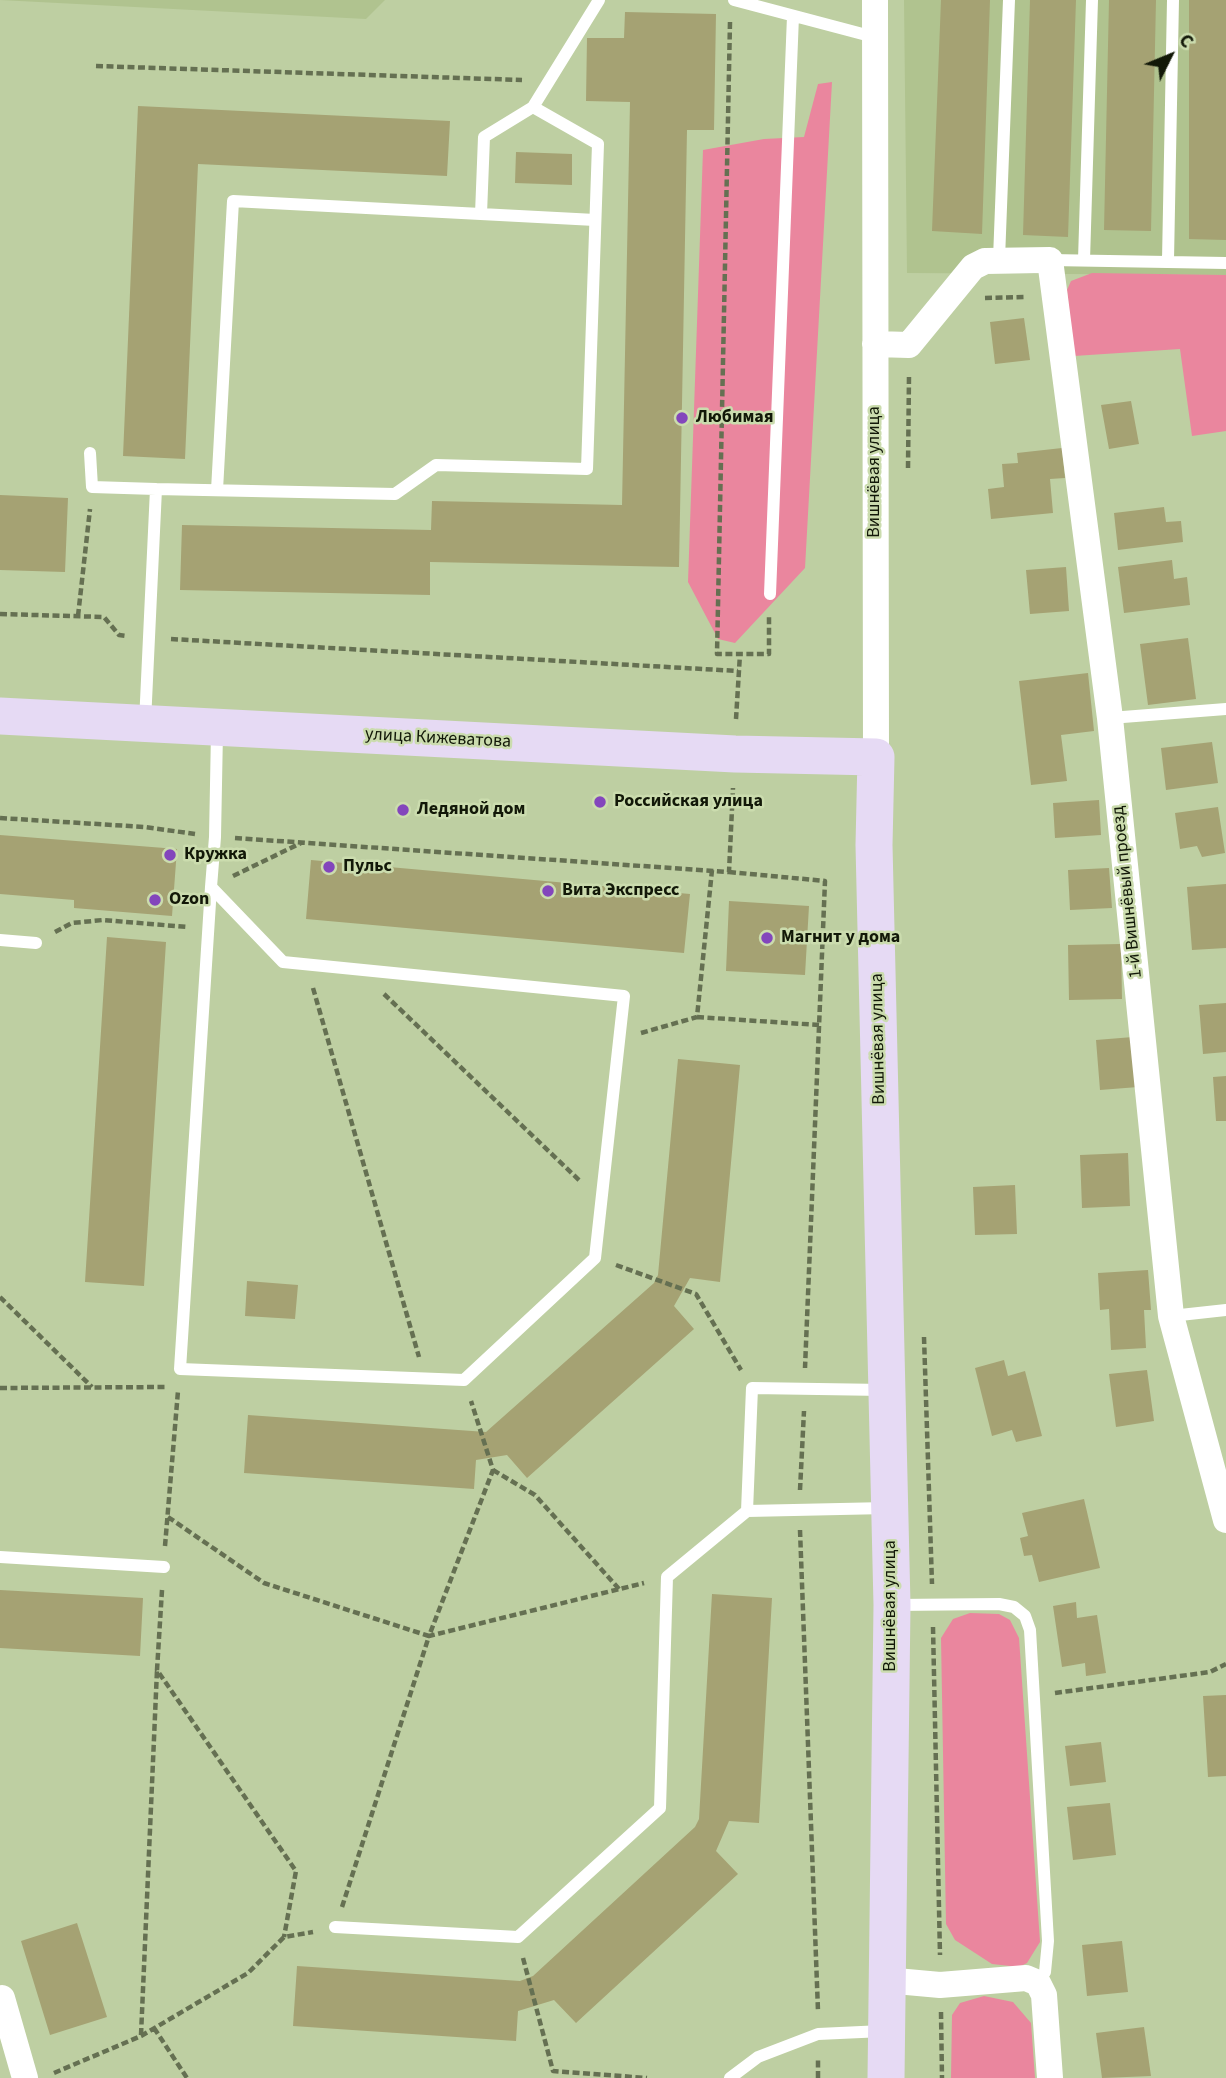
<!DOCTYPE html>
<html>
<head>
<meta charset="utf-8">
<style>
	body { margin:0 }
	#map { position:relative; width:1226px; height:2078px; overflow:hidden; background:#becfa2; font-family:"Source Sans 3",sans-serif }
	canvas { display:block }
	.north { position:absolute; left:1135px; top:21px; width:70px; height:70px; -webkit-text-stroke:5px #cbdcae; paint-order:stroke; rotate:47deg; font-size:19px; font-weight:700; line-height:28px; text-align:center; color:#121808 }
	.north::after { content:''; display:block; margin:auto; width:24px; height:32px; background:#121808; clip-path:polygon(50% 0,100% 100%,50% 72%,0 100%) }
</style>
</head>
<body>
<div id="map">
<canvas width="1226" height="2078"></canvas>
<div class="north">С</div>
</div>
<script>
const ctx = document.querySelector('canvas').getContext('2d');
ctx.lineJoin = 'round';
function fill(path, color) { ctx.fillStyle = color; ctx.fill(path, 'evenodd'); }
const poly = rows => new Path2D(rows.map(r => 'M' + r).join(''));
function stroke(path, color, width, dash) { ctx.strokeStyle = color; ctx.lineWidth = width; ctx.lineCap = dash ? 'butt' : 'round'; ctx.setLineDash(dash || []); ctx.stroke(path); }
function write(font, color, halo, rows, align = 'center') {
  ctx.font = font + ' "Source Sans 3",sans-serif'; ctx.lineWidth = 5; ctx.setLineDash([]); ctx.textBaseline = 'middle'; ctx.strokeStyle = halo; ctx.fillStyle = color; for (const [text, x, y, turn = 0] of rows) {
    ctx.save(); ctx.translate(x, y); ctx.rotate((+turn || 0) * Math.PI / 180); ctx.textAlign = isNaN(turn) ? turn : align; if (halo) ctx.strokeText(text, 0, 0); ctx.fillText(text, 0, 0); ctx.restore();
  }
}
const built = poly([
	[0,0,385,0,366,19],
	[904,0,1226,0,1226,275,907,273]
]);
const green = poly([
	[832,82,805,568,735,643,718,639,688,582,703,150,764,139,804,137,818,84],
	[1092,273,1226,275,1226,431,1192,436,1180,349,1074,356,1067,290,1071,281],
	[970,1613,999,1614,1010,1620,1019,1638,1040,1942,1027,1963,1019,1967,992,1964,955,1940,946,1924,941,1638,953,1619],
	[984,1996,1013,2002,1031,2023,1035,2078,951,2078,952,2015,960,2003]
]);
const building = poly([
	[941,0,990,0,982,234,932,231],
	[1030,0,1076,0,1068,237,1023,235],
	[1109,0,1156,0,1151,231,1104,230],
	[1189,0,1226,0,1226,240,1189,239],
	[625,12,716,14,714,130,687,130,679,567,430,562,430,595,180,590,182,525,431,530,432,501,622,505,630,102,586,101,587,38,624,38],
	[138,106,450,121,447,176,198,164,185,459,123,456],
	[516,152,572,154,572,185,515,183],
	[1024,318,1030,360,995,364,990,322],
	[1131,401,1139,444,1109,449,1101,405],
	[1062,448,1065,478,1050,479,1053,513,991,519,988,489,1004,487,1002,464,1018,463,1017,453],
	[0,495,68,498,65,572,0,570],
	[1164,507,1166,522,1181,521,1183,542,1118,550,1114,513],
	[1172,560,1174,579,1187,577,1190,605,1124,613,1118,567],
	[1066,567,1069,611,1030,614,1026,570],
	[1188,638,1196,699,1148,705,1140,644],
	[1088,673,1094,731,1061,735,1067,781,1031,785,1019,681],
	[1212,742,1218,783,1166,790,1161,748],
	[1099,800,1101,835,1055,838,1053,803],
	[1218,807,1225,853,1202,857,1197,846,1180,849,1175,813],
	[0,835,177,849,172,916,74,908,74,900,0,894],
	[311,860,690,894,684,953,306,919],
	[1109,868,1112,908,1070,910,1068,870],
	[1226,884,1226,948,1192,950,1187,887],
	[729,901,809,906,805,975,726,971],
	[107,937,166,942,144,1286,85,1282],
	[1121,944,1122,999,1069,1000,1068,945],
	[1226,1003,1226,1052,1203,1054,1199,1005],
	[1133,1037,1138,1087,1100,1090,1096,1040],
	[678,1059,740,1065,720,1282,690,1278,674,1306,694,1329,527,1478,507,1455,476,1460,474,1489,244,1473,248,1415,486,1432,654,1283,658,1275],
	[1226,1076,1226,1121,1216,1121,1213,1077],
	[1128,1153,1130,1206,1082,1208,1080,1155],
	[1015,1185,1017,1234,975,1235,973,1187],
	[1148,1270,1151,1310,1144,1310,1146,1348,1111,1350,1109,1309,1100,1310,1098,1273],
	[247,1281,298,1285,295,1319,245,1316],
	[1004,1360,1008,1376,1025,1371,1042,1436,1016,1442,1012,1430,992,1436,975,1368],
	[1147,1370,1154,1421,1116,1427,1109,1374],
	[1084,1499,1100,1568,1039,1582,1032,1555,1024,1556,1020,1538,1028,1536,1022,1513],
	[0,1590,143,1598,140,1656,0,1648],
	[712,1594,772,1598,759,1823,729,1821,716,1851,738,1874,576,2023,554,2000,518,2011,516,2041,293,2026,297,1966,520,1981,533,1976,695,1827,699,1819],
	[1076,1602,1077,1618,1097,1615,1106,1673,1086,1676,1085,1663,1062,1667,1053,1606],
	[1226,1695,1226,1776,1208,1777,1203,1696],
	[1101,1742,1106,1782,1070,1786,1065,1746],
	[1110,1803,1116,1855,1073,1860,1067,1807],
	[77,1923,107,2017,50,2035,21,1941],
	[1122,1941,1128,1992,1087,1996,1082,1945],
	[1144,2027,1151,2076,1102,2078,1096,2033]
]);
const path = poly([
	[730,22,717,654,769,654,769,615],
	[96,66,522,80],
	[985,298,1025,297],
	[908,468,909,375],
	[0,614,104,617,119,635,127,636],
	[78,616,90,509],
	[171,639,738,671],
	[736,719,740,654],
	[0,818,145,827,195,834],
	[235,838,729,872,733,788],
	[729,872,825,881,805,1368],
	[233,876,301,843],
	[55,932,72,923,103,920,187,927],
	[313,988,419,1357],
	[384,994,580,1181],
	[697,1017,819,1025],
	[641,1033,697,1017,712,870],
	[616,1265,696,1294,741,1370],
	[0,1297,92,1387],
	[924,1337,932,1584],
	[0,1388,167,1387],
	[493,1470,535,1495,619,1589],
	[800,1490,804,1411],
	[168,1517,264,1583,429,1636,493,1470,471,1401],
	[800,1530,818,2011],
	[165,1546,178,1391],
	[162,1590,157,1670,296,1871,284,1937],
	[933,1627,940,1955],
	[1055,1693,1210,1672,1226,1664],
	[342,1907,429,1636,644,1583],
	[523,1958,553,2071,647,2078],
	[941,2012,942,2078],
	[154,2028,187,2078],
	[141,2035,157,1670],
	[54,2073,141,2036,248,1973,284,1937,313,1932],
	[818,2078,818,2058]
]);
const service = poly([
	[734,0,874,37],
	[481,214,484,137,533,107],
	[999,259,1009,0],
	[1050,260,1226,263],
	[1084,260,1092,0],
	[1168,260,1173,0],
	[90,453,92,487,156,489],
	[217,490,233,201,595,220],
	[770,594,793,16],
	[1110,718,1226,709],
	[145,722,156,489,395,494,436,465,587,469,598,144,533,107,599,0],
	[211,887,283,962,624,996,595,1258,464,1380,180,1369,211,887,215,837,217,732],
	[0,940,36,943],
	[1171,1316,1226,1310],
	[747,1511,752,1388,884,1390],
	[0,1557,164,1567],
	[895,1605,999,1604,1014,1607,1025,1616,1030,1630,1048,1941,1045,1972,1038,1983],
	[335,1927,518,1937,660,1808,667,1577,747,1511,887,1508],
	[730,2078,758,2057,818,2034,883,2031]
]);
const minor = poly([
	[875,0,876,757],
	[875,344,909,345,973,267,985,261,1050,260,1110,718,1171,1316,1226,1520],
	[885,1980,940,1985,1026,1978,1038,1983,1044,1995,1050,2078],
	[2,1998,25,2078]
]);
const secondary = poly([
	[0,716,735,754,876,757,874,845,892,1605,886,2078]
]);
const markers = [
	[682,418,7,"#8346bc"],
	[600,802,7,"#8346bc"],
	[403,810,7,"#8346bc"],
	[170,855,7,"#8346bc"],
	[329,867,7,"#8346bc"],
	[548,891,7,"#8346bc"],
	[155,900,7,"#8346bc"],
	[767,938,7,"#8346bc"]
];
const poiNames = [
	["Любимая",696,418],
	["Российская улица",614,802],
	["Ледяной дом",417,810],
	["Кружка",184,855],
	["Пульс",343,867],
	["Вита Экспресс",562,891],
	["Ozon",169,900],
	["Магнит у дома",781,938]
];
const streetNames = [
	["Вишнёвая улица",875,472,-90],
	["улица Кижеватова",438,739,3],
	["1-й Вишнёвый проезд",1128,892,-96],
	["Вишнёвая улица",879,1039,-91],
	["Вишнёвая улица",891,1606,-90]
];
fill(built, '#b0c38f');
fill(green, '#ea869e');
fill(building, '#a5a273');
stroke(path, '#657052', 4.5, [7, 3.5]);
stroke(service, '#fff', 12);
stroke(minor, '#fff', 26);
stroke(secondary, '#e6daf4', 37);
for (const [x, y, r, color] of markers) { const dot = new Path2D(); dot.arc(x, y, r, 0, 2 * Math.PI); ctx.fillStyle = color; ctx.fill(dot); stroke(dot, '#cbdcae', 2.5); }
write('bold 18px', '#121808', '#cbdcae', poiNames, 'left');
write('18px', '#121808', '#cbdcae', streetNames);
</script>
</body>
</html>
